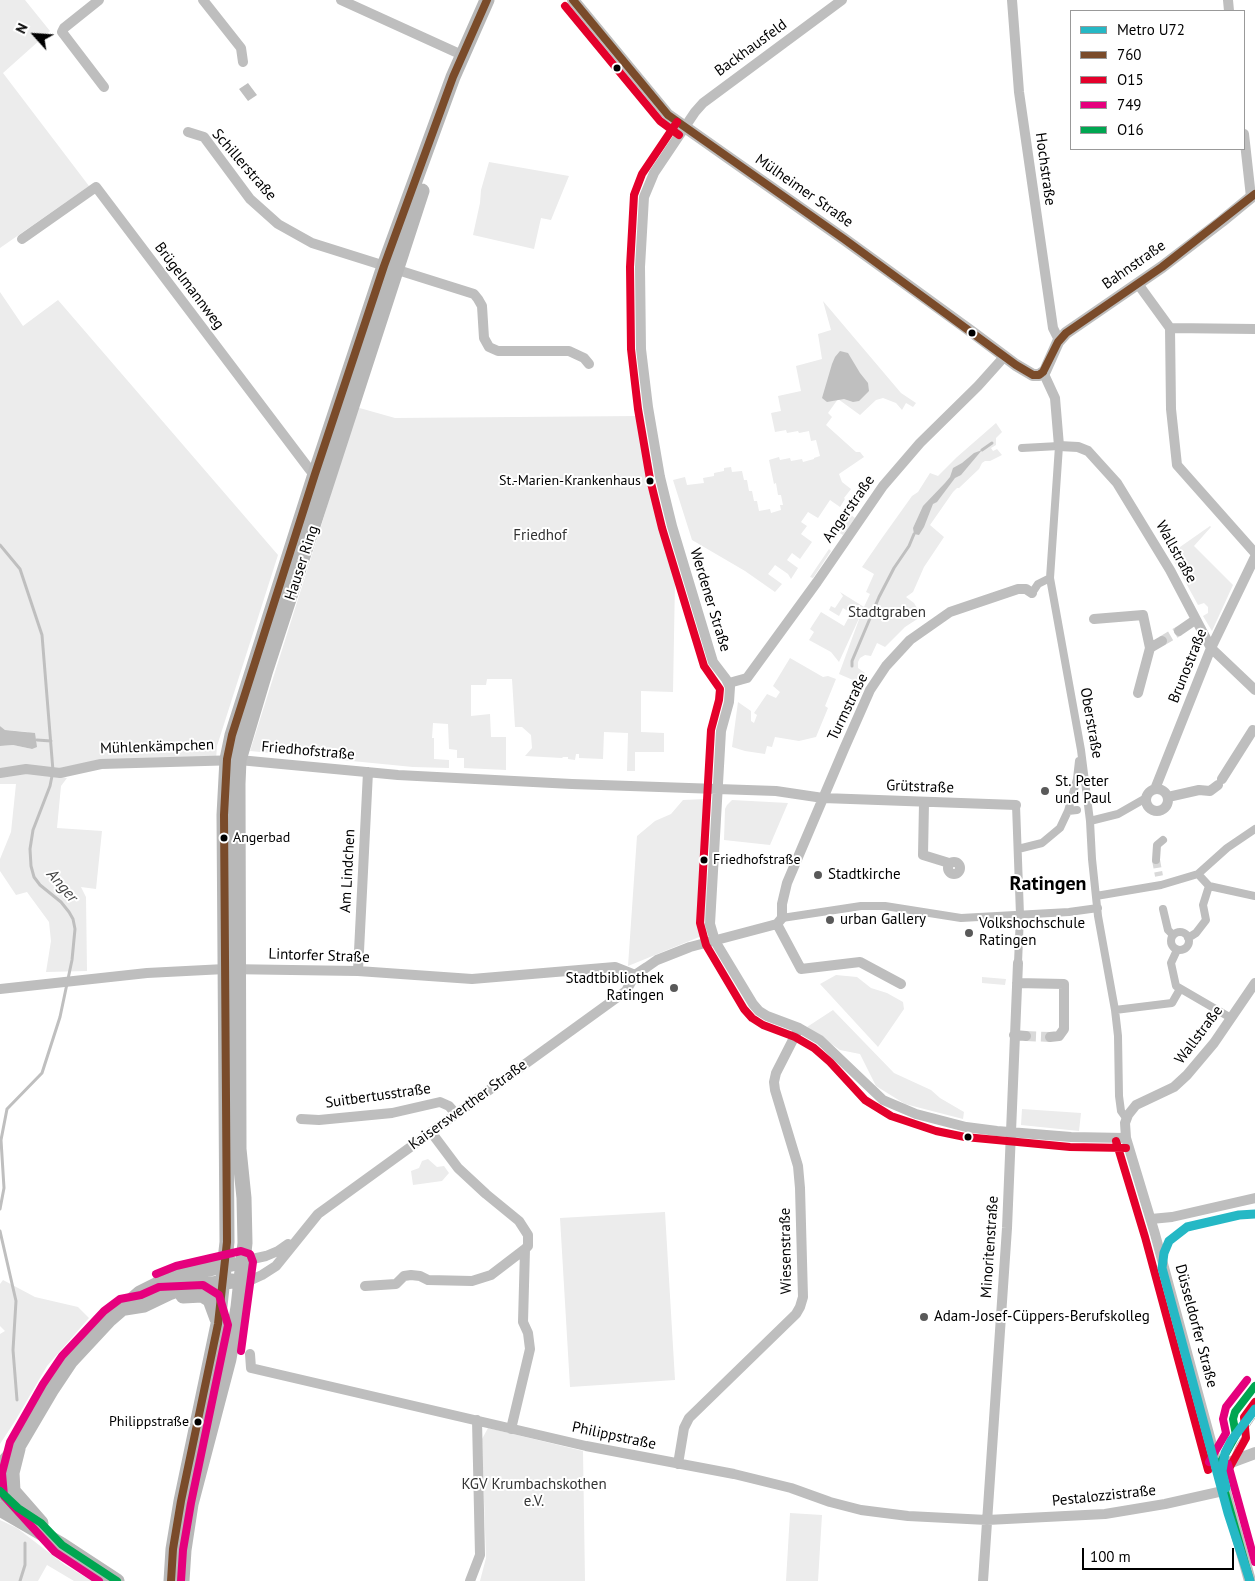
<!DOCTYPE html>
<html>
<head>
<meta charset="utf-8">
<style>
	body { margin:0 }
	#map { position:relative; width:1255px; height:1581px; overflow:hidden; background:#fff; font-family:"PT Sans",sans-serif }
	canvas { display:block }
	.legend { position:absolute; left:1070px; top:10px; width:175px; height:140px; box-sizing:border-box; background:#fff; border:1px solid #999; margin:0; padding:6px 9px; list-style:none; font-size:15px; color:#000 }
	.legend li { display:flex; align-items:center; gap:10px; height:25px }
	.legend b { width:25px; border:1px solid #999 }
	.north { position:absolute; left:10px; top:10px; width:50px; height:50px; -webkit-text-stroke:4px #fff; paint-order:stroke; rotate:296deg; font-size:14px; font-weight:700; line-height:20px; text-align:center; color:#000 }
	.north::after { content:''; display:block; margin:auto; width:18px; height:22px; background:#000; clip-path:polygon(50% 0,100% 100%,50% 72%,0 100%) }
	.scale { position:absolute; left:1082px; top:1548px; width:152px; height:22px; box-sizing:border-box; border:2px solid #000; border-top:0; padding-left:6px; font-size:15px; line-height:18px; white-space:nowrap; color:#000; -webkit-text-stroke:4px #fff; paint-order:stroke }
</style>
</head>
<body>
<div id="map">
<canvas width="1255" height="1581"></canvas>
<ul class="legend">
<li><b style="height:6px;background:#25b8c5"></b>Metro U72</li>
<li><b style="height:6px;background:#7a4b2a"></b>760</li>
<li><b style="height:6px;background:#e4002b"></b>O15</li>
<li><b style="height:6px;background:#e5007d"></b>749</li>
<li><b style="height:6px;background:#00a651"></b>O16</li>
</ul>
<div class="north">N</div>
<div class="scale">100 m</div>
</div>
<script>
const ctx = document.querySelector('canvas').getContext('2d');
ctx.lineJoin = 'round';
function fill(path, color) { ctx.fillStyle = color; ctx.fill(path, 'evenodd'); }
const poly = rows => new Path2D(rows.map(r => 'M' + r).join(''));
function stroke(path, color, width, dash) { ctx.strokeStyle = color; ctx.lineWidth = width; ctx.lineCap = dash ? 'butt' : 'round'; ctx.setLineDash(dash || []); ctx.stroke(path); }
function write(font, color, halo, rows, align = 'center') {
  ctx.font = font + ' "PT Sans",sans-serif'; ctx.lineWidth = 4; ctx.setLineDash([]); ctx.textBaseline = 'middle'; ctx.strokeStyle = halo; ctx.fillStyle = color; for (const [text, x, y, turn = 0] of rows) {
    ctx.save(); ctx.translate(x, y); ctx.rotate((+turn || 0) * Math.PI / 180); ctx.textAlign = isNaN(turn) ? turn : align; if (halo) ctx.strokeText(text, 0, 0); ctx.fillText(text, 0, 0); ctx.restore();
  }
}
const green = poly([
	[0,0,25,0,50,31,3,73,89,186,0,248],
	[489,162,569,176,551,220,541,218,534,249,473,235,480,203,481,190],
	[0,292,23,326,58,300,278,555,217,746,216,760,101,764,53,775,67,778,61,786,57,828,102,831,96,889,81,887,86,897,87,971,46,972,51,941,49,922,27,892,16,895,0,871,0,859,11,832,16,784,0,784,0,746,13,745,32,749,28,732,5,730,0,726],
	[823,301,901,393,916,403,913,407,906,403,902,410,896,403,883,398,876,400,860,415,838,399,828,413,832,417,826,425,856,452,860,452,864,457,839,474,842,482,851,489,844,498,845,499,840,507,830,500,818,518,808,512,801,522,807,526,801,534,812,542,800,559,792,553,787,560,798,568,791,579,788,574,775,565,772,569,768,574,782,584,775,592,745,571,692,540,673,480,685,477,687,485,704,483,703,478,714,476,714,473,724,471,724,468,731,467,732,472,742,471,744,480,747,480,749,491,752,491,754,501,757,501,759,511,770,509,771,513,781,510,780,505,783,505,781,495,778,495,776,483,774,484,769,460,779,457,780,460,790,458,791,461,802,459,803,462,814,459,814,458,820,456,816,440,811,441,809,431,799,433,798,431,787,433,786,430,775,432,771,413,781,411,778,396,801,391,796,366,822,359,818,334,831,330],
	[356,407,395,418,638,416,660,526,675,580,673,692,641,691,641,732,664,733,664,752,635,752,635,771,627,771,628,733,604,732,603,759,579,758,579,754,576,754,575,760,568,759,568,757,563,757,562,758,525,756,532,748,531,735,522,727,515,727,512,679,487,679,486,685,471,685,471,716,490,714,491,737,506,737,506,770,464,768,464,758,457,758,457,750,449,749,448,724,433,723,432,738,434,738,434,759,449,760,449,768,413,767,250,751,323,520],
	[996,423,1002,432,996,438,996,445,991,448,993,451,997,449,1002,455,990,461,985,461,982,463,979,469,959,488,957,488,953,492,930,525,944,537,924,567,913,592,906,597,914,603,922,616,905,627,885,647,877,643,871,656,865,655,860,658,858,662,858,668,865,673,860,683,839,674,861,614,839,662,831,652,809,640,814,632,810,629,821,612,844,626,851,613,843,608,839,616,829,610,831,606,835,608,843,596,840,592,864,607,870,594,866,592,874,574,862,567,882,538,912,496,918,492,930,473,938,476,957,457],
	[846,511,855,518,843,535,833,529],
	[1210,526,1211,527,1194,546,1233,585,1212,631,1203,616,1208,613,1208,607,1204,603,1198,605,1170,554],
	[829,549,831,551,813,578,810,577],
	[790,658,823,677,828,676,836,679,825,706,828,708,816,737,799,741,775,737,772,747,767,746,765,754,745,751,732,747,738,702,751,711,751,721,754,723,757,715,754,713,767,694,776,698,780,692,773,686],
	[705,799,709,933,628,966,637,836,655,821,671,814,683,800],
	[732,800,788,803,770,845,724,840,725,809,727,805],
	[836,975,857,977,871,988,887,993,903,1002,904,1009,878,1047,820,984],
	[982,977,1006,979,1005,985,982,983],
	[833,1010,894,1073,931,1090,940,1098,964,1112,963,1119,905,1104,876,1086,860,1054,840,1050,807,1027],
	[1022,1109,1081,1113,1079,1131,1021,1125],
	[428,1159,437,1167,444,1166,449,1173,442,1181,413,1185,411,1171,419,1168,422,1161],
	[665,1212,675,1380,570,1387,560,1218],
	[1237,1213,1238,1218,1192,1228,1179,1236,1177,1229,1186,1224,1194,1221],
	[3,1280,35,1297,78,1307,89,1318,47,1366,15,1421,0,1444,0,1334,5,1331,0,1326,0,1284],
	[488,1428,583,1451,585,1581,480,1581,486,1558,482,1439],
	[790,1513,822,1515,818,1581,786,1581],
	[0,1520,17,1528,65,1565,92,1581,74,1581,47,1565,38,1581,0,1581]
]);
const water = poly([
	[248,83,257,95,248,101,239,89],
	[840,351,848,353,860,373,868,383,869,391,859,401,853,402,844,399,827,402,822,398,832,364,835,357],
	[982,450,961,475,955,478,937,502,933,504,924,527,919,535,914,534,913,528,923,506,945,483,950,477,953,468,962,463,974,453],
	[0,726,5,730,35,733,37,747,32,749,13,745,0,746]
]);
const stream = poly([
	[982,450,992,443],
	[0,545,20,569,42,635,53,771,50,786,33,830,30,849,31,866,34,877,40,885,61,902,69,912,73,919,75,929,72,960,60,1017,42,1073,7,1109,1,1140,4,1188,0,1209],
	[852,666,852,661,879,597,894,568,909,546,914,534],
	[37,740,51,741],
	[0,1231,16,1301,13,1350,17,1400],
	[20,1581,25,1565,25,1543]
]);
const pedestrianTunnel = poly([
	[1156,860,1159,876]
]);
const minorTunnel = poly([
	[1162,641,1179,631],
	[1026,1036,1050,1037]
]);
const pedestrian = poly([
	[1022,448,1059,446,1050,578,1081,750,1090,821,1092,859,1098,916,1115,1010,1118,1036,1119,1096,1121,1111,1126,1118],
	[1032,593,1038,584,1050,578],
	[1016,805,1020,915,1018,963],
	[1077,810,1068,811,1077,779,1079,761],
	[1090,821,1118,814,1146,798],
	[1018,849,1042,843,1060,828,1068,811],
	[1156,860,1157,845,1163,840],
	[1198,874,1209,886,1255,896],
	[1096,896,1161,885,1198,874,1227,848,1255,829],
	[1163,909,1168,930,1173,935],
	[782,918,861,906,885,906,961,918,1069,912,1098,908],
	'1171 941a9 9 0 1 1 18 0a9 9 0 1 1-18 0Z',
	[1188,938,1196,933,1206,920,1203,905,1209,886],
	[1177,950,1171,963,1176,986,1231,1018],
	[1115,1010,1172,1003,1180,989]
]);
const minor = poly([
	[99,0,64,28,62,32,104,87],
	[203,0,241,48,243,62],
	[341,0,462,55],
	[842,0,703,103,695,112,654,173,644,197,640,267,641,349,648,407,660,477,672,526,713,662,726,679,730,687,729,702,721,731,710,924,715,941,753,1004,759,1011,767,1016,799,1028,820,1040,883,1100,916,1114,966,1127,997,1131,1071,1137,1126,1138],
	[1012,0,1019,92,1053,328,1059,340],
	[1228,0,1229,11],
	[188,132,204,137,250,199,278,224,312,243,474,294,478,299,482,306,484,338,489,347,498,351,569,351,584,358,589,364],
	[1244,134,1251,197],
	[22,239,96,187,310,470,318,475],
	[1138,284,1170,328,1171,409,1177,465,1255,553],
	[1170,328,1255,329],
	[1043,372,1055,398,1059,446,1078,447,1088,451,1117,483,1170,570,1211,648,1255,690],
	[1094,619,1143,615,1150,648],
	[1179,631,1195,620],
	[729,683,747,678,817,582,883,486,920,443,978,386,1004,357],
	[1138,693,1150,648,1162,641],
	[0,773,26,769,60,773,101,764,239,760,398,775,572,784,776,791,823,798,1016,805],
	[1222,779,1253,730],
	[1155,789,1211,648,1255,557],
	'1146 800a11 11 0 1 1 22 0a11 11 0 1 1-22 0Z',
	[1168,797,1199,790,1210,791,1218,785],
	[924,803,923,855,949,863],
	'948 868a6 6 0 1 1 12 0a6 6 0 1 1-12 0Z',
	[777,924,801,969,860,962,901,984],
	[358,971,368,772],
	[1017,983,1064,984,1064,1029,1059,1036,1050,1037],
	[0,989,147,973,225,969,358,971,472,979,615,967,635,975],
	[1014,1035,1026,1036],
	[301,1119,319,1120,392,1113,440,1102,449,1106,456,1114],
	[431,1132,458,1168,486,1194,519,1221,528,1235,528,1246,525,1249,523,1322,528,1333,530,1349,511,1429],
	[1151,1219,1172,1217,1255,1198],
	[243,1261,266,1256,278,1251,288,1244],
	[241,1280,251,1280,262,1275,276,1266,318,1214,626,991,635,975,647,967,657,960,690,947,777,924,782,918,782,904,787,883,844,749,870,690,886,666,910,640,950,612,1018,589,1026,589,1032,593],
	[365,1286,396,1284,404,1276,411,1275,420,1276,428,1280,472,1281,491,1275,525,1249],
	[250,1354,251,1368,586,1446,734,1474,791,1488,830,1502,861,1510,908,1516,987,1520,1105,1514,1165,1504,1223,1491],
	[678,1464,684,1428,689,1418,796,1314,800,1307,803,1297,800,1188,798,1166,775,1090,774,1082,776,1073,799,1028],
	[1218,1467,1155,1234,1126,1138,1125,1123,1128,1115,1136,1105,1174,1087,1187,1075,1214,1043,1255,983],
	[470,1581,480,1555,477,1420],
	[983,1581,1007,1228,1018,963]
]);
const tertiary = poly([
	[573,0,668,115,844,239,972,332,1016,365,1033,375,1039,375,1045,371,1058,342,1066,333,1162,267,1222,221,1255,194],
	[1250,1581,1218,1467,1255,1453]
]);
const secondary = poly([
	[183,1296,202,1295,210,1300,217,1319],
	[125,1308,144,1305,169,1293,180,1289,232,1281],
	[18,1449,12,1473,13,1491,41,1523],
	[0,1467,19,1445,52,1389,70,1362,110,1319,140,1293,162,1282,178,1276,232,1264],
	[0,1491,18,1507],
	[0,1509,62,1545,117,1581],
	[171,1581,173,1549,181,1501,218,1324,227,1242,224,815,227,759,232,735,315,474,384,266,453,77,487,0],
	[182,1581,184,1550,191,1504,229,1359,238,1307,245,1243,244,1198,239,1149,238,784,239,760,265,673,422,191]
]);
const tram = poly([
	[1233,1510,1227,1479,1229,1463,1237,1444,1255,1418]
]);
const bus1 = poly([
	[573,0,668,115,844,239,1016,365,1033,375,1039,375,1043,372],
	[1043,372,1058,342,1066,333,1162,267,1255,194],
	[171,1581,173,1549,181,1501,218,1324,227,1242,224,815,227,759,232,735,315,474,384,266,453,77,487,0]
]);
const bus2 = poly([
	[565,6,660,121,679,135],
	[677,122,642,174,634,195,630,267,631,349,638,409,650,479,662,528,704,666,720,689,719,700,711,730,700,923,706,945,744,1009,752,1018,763,1025,795,1037,814,1048,830,1062,865,1100,891,1116,936,1131,965,1137,1070,1147,1126,1148],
	[1116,1141,1145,1237,1208,1470],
	[1227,1472,1246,1438,1244,1417,1255,1402]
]);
const bus3 = poly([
	[156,1274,176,1266,241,1251,250,1254,253,1262,241,1351],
	[1209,1462,1226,1433,1223,1419,1226,1407,1247,1380],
	[1228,1464,1255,1562],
	[99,1581,55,1552,4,1496,2,1473,10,1442,43,1384,62,1356,104,1311,120,1299,141,1295,159,1287,203,1285,219,1295,228,1325,191,1503,183,1550,181,1581]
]);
const bus4 = poly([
	[1218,1467,1250,1581],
	[1218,1467,1236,1435,1233,1419,1235,1412,1255,1386],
	[0,1491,18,1508,41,1523,62,1545,117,1581]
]);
const metro1 = poly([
	[1226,1488,1222,1471,1225,1453,1231,1441,1255,1409],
	[1250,1581,1228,1513,1162,1268,1164,1253,1169,1241,1187,1227,1239,1215,1255,1214]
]);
const markers = [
	[617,68,4.5,"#000"],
	[972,333,4.5,"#000"],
	[650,481,4.5,"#000"],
	[1045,791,5,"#595959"],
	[224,838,4.5,"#000"],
	[704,860,4.5,"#000"],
	[818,875,5,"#595959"],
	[830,920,5,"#595959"],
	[969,933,5,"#595959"],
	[674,988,5,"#595959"],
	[968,1137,4.5,"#000"],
	[924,1317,5,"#595959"],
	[198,1422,4.5,"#000"]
];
const busNames = [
	["St.-Marien-Krankenhaus",641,481],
	["Angerbad",233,838,"left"],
	["Friedhofstraße",713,860,"left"],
	["Philippstraße",189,1422]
];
const streetNames = [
	["Backhausfeld",751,48,-36],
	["Schillerstraße",244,165,49],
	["Hochstraße",1045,169,82],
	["Mülheimer Straße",804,191,35],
	["Bahnstraße",1134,265,-35],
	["Brügelmannweg",189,286,53],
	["Angerstraße",849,509,-55],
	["Wallstraße",1176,552,61],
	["Hauser Ring",302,563,-72],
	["Werdener Straße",710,600,73],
	["Brunostraße",1188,666,-68],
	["Turmstraße",848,707,-64],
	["Oberstraße",1091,723,80],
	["Mühlenkämpchen",157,747,-2],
	["Friedhofstraße",308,751,5],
	["Grütstraße",920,787,2],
	["Am Lindchen",348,871,-87],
	["Lintorfer Straße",319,956,2],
	["Wallstraße",1199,1035,-53],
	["Suitbertusstraße",378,1096,-8],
	["Kaiserswerther Straße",468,1105,-36],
	["Minoritenstraße",990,1247,-86],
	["Wiesenstraße",786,1251,-91],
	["Düsseldorfer Straße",1196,1326,75],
	["Philippstraße",614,1436,12],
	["Pestalozzistraße",1104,1496,-6]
];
const parkNames = [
	["Friedhof",540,536],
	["Stadtgraben",887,613],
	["KGV Krumbachskothen",534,1485],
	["e.V.",534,1502]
];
const poiNames = [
	["St. Peter",1055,782],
	["und Paul",1055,799],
	["Stadtkirche",828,875],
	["urban Gallery",840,920],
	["Volkshochschule",979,924],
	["Ratingen",979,941],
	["Stadtbibliothek",664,979,"right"],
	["Ratingen",664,996,"right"],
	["Adam-Josef-Cüppers-Berufskolleg",934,1317]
];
const waterNames = [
	["Anger",62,886,49]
];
const districtNames = [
	["Ratingen",1048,884]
];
fill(green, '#ececec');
fill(water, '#bfbfbf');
stroke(stream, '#bfbfbf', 3);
stroke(pedestrianTunnel, '#d9d9d9', 8, [8, 4]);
stroke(minorTunnel, '#d9d9d9', 10, [10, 5]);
stroke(pedestrian, '#bebebe', 8);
stroke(minor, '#bebebe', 10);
stroke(tertiary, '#bebebe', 12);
stroke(secondary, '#b8b8b8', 15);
stroke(tram, '#bebebe', 1);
stroke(bus1, '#7a4b2a', 8);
stroke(bus2, '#e4002b', 8);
stroke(bus3, '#e5007d', 8);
stroke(bus4, '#00a651', 8);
stroke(metro1, '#25b8c5', 9);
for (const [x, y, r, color] of markers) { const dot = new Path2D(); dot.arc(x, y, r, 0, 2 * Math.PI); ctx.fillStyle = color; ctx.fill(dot); stroke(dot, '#fff', 2); }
write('14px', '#000', '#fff', busNames, 'right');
write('15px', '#000', '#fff', streetNames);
write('15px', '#333', '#fff', parkNames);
write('15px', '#000', '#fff', poiNames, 'left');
write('italic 16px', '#444', '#fff', waterNames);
write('bold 20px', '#000', '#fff', districtNames);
</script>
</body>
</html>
